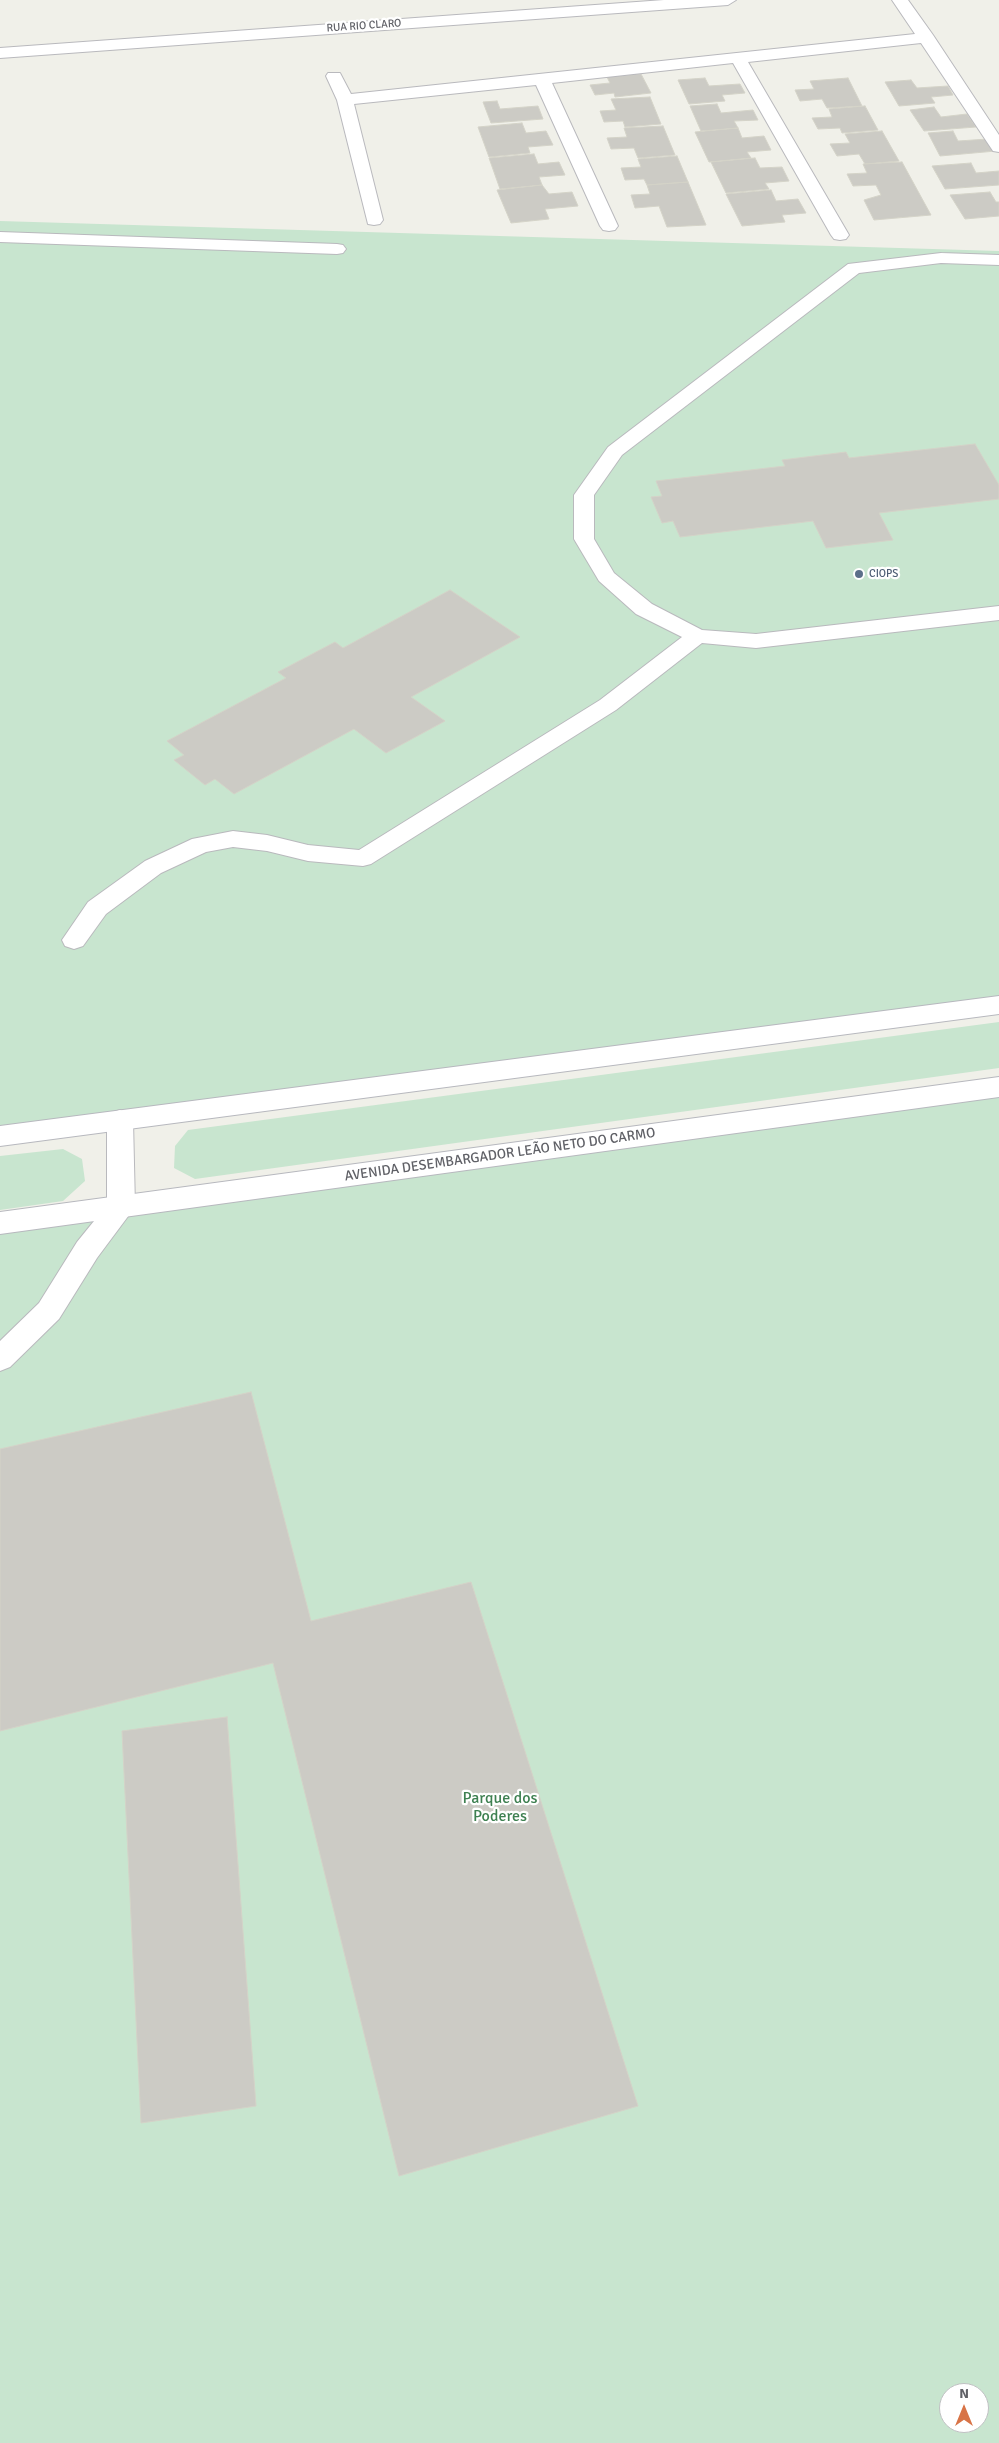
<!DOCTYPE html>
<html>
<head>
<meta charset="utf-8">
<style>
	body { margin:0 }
	#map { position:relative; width:999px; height:2443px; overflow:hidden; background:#f0f0e9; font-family:Signika,sans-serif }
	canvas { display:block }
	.north { position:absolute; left:939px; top:2383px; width:50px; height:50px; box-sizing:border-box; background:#fff; border:1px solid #bfc0c2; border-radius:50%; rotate:0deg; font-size:14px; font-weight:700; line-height:20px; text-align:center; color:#606167 }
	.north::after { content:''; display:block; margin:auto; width:18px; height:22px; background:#d87447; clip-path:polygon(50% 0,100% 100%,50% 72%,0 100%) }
</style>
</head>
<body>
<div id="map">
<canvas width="999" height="2443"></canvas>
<div class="north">N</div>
</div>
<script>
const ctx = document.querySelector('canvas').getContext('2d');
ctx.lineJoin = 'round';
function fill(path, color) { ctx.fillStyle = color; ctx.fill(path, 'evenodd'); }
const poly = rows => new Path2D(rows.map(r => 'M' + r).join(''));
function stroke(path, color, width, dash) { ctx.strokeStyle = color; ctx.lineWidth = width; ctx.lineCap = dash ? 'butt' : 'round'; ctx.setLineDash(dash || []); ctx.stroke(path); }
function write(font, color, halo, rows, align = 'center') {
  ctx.font = font + ' Signika,sans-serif'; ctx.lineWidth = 4.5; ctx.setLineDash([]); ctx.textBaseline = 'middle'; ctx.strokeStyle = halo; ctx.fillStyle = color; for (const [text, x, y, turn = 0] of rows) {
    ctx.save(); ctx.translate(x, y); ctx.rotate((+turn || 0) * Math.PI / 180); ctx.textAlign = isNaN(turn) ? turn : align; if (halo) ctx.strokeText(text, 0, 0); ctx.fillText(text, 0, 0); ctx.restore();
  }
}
const green = poly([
	[0,221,999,251,999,1005,0,1136],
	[999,1022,999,1068,195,1179,174,1168,175,1146,188,1130],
	[999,1087,999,2443,0,2443,0,1223],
	[949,2393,979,2393,979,2423,949,2423],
	[63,1149,82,1159,85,1181,63,1201,0,1210,0,1156]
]);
const building = poly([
	[641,74,651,93,615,97,614,93,595,95,590,85,610,83,607,77,641,74],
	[705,78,709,86,740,84,745,93,722,95,725,101,689,104,678,80,705,78],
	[848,78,862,106,827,108,822,99,800,101,795,90,814,89,810,81,848,78],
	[911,80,917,88,948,86,953,95,931,97,935,103,899,106,885,82,911,80],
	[650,97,661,124,625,127,623,121,604,122,600,111,616,110,611,99,650,97],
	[497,101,500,109,538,106,543,119,491,123,483,102,497,101],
	[717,104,721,113,753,110,758,120,734,121,738,128,701,131,690,106,717,104],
	[865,106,878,130,842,133,840,128,818,129,812,118,832,117,829,109,865,106],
	[934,107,941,117,967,114,976,127,924,131,910,110,934,107],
	[522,123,526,133,546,131,553,145,528,147,530,153,489,157,478,127,522,123],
	[663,126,675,155,638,158,634,148,611,149,607,138,627,137,624,128,663,126],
	[738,128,742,138,764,136,771,150,747,152,751,158,709,162,695,132,738,128],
	[882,131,899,161,865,164,859,154,837,156,830,144,850,143,845,134,882,131],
	[953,131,958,141,988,139,996,151,940,156,928,133,953,131],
	[534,154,538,164,559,162,565,175,539,177,542,185,500,189,489,158,534,154],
	[677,156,688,182,647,185,644,179,625,180,621,168,641,167,638,159,677,156],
	[755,158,760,168,782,167,789,181,765,183,769,189,726,193,711,162,755,158],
	[902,162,931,215,874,220,864,200,881,195,876,185,853,186,847,174,867,173,863,164,902,162],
	[971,163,976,173,999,171,999,185,945,189,932,166,971,163],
	[688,182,706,225,667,227,659,206,635,208,631,195,650,194,647,185,688,182],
	[542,185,549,194,572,192,578,206,545,209,549,219,511,223,497,190,542,185],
	[771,190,776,201,798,199,806,213,782,215,785,222,742,226,726,194,771,190],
	[990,192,996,202,999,202,999,216,965,219,950,195,990,192],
	[975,444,999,485,999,499,879,513,893,540,826,548,813,521,680,537,673,521,662,523,651,497,662,496,656,481,785,466,782,460,846,452,849,458,975,444],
	[450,590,520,637,411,697,445,721,386,753,354,729,234,794,215,779,205,785,174,760,184,755,167,741,286,678,278,672,335,642,343,648,450,590],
	[251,1392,311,1621,471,1582,638,2106,399,2176,273,1663,0,1731,0,1449,251,1392],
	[227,1717,256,2106,141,2123,122,1731,227,1717]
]);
const service = poly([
	[892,0,908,0,933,35,999,135,999,152,993,151,921,43,748,62,849,235,846,239,840,240,834,239,831,235,733,63,552,83,618,226,615,230,609,231,603,230,600,226,536,85,354,104,383,220,380,224,374,225,368,224,337,100,326,76,328,73,340,73,351,94,915,34,892,0],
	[0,232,337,244,343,245,346,249,343,253,337,254,0,242,0,232],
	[941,253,999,255,999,265,941,263,859,273,622,455,594,495,594,539,614,573,652,604,702,630,756,634,999,606,999,620,756,648,702,643,616,710,371,864,363,866,308,861,267,851,233,847,206,852,161,873,106,914,83,946,74,949,65,946,62,940,88,902,145,861,192,839,233,831,267,835,308,845,359,850,600,700,682,637,636,614,599,581,574,539,574,495,608,447,848,264,941,253],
	[120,1110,129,1113,133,1120,135,1207,97,1258,59,1319,10,1367,0,1371,0,1341,39,1303,77,1242,107,1205,107,1120,111,1113,120,1110]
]);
const tertiary = poly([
	[664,0,736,0,728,5,0,58,0,48,664,0]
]);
const secondary = poly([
	[999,996,999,1014,0,1146,0,1126,999,996],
	[999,1077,999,1097,0,1234,0,1212,999,1077]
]);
const markers = [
	[859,574,5,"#5c6f8a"]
];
const farStreetnames = [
	["RUA RIO CLARO",364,26,-4]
];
const farServicenames = [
	["CIOPS",869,574]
];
const streetNames = [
	["AVENIDA DESEMBARGADOR LEÃO NETO DO CARMO",500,1155,-8]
];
const nearParknames = [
	["Parque dos",500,1799],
	["Poderes",500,1817]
];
fill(green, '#c8e5cf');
fill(building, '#cccbc5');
stroke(building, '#d4d3c8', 1);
stroke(service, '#b9b9bd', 2);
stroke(tertiary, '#b9b9bd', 2);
stroke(secondary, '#b7b8be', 2);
fill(service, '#fff');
fill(tertiary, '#fff');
fill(secondary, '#fff');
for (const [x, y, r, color] of markers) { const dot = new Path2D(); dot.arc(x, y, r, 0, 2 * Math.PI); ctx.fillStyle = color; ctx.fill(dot); stroke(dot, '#fff', 2); }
write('11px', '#606167', '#fff', farStreetnames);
write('11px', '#4e5e75', '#fff', farServicenames, 'left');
write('14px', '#606167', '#fff', streetNames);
write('16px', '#3e8051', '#fff', nearParknames);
</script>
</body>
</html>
